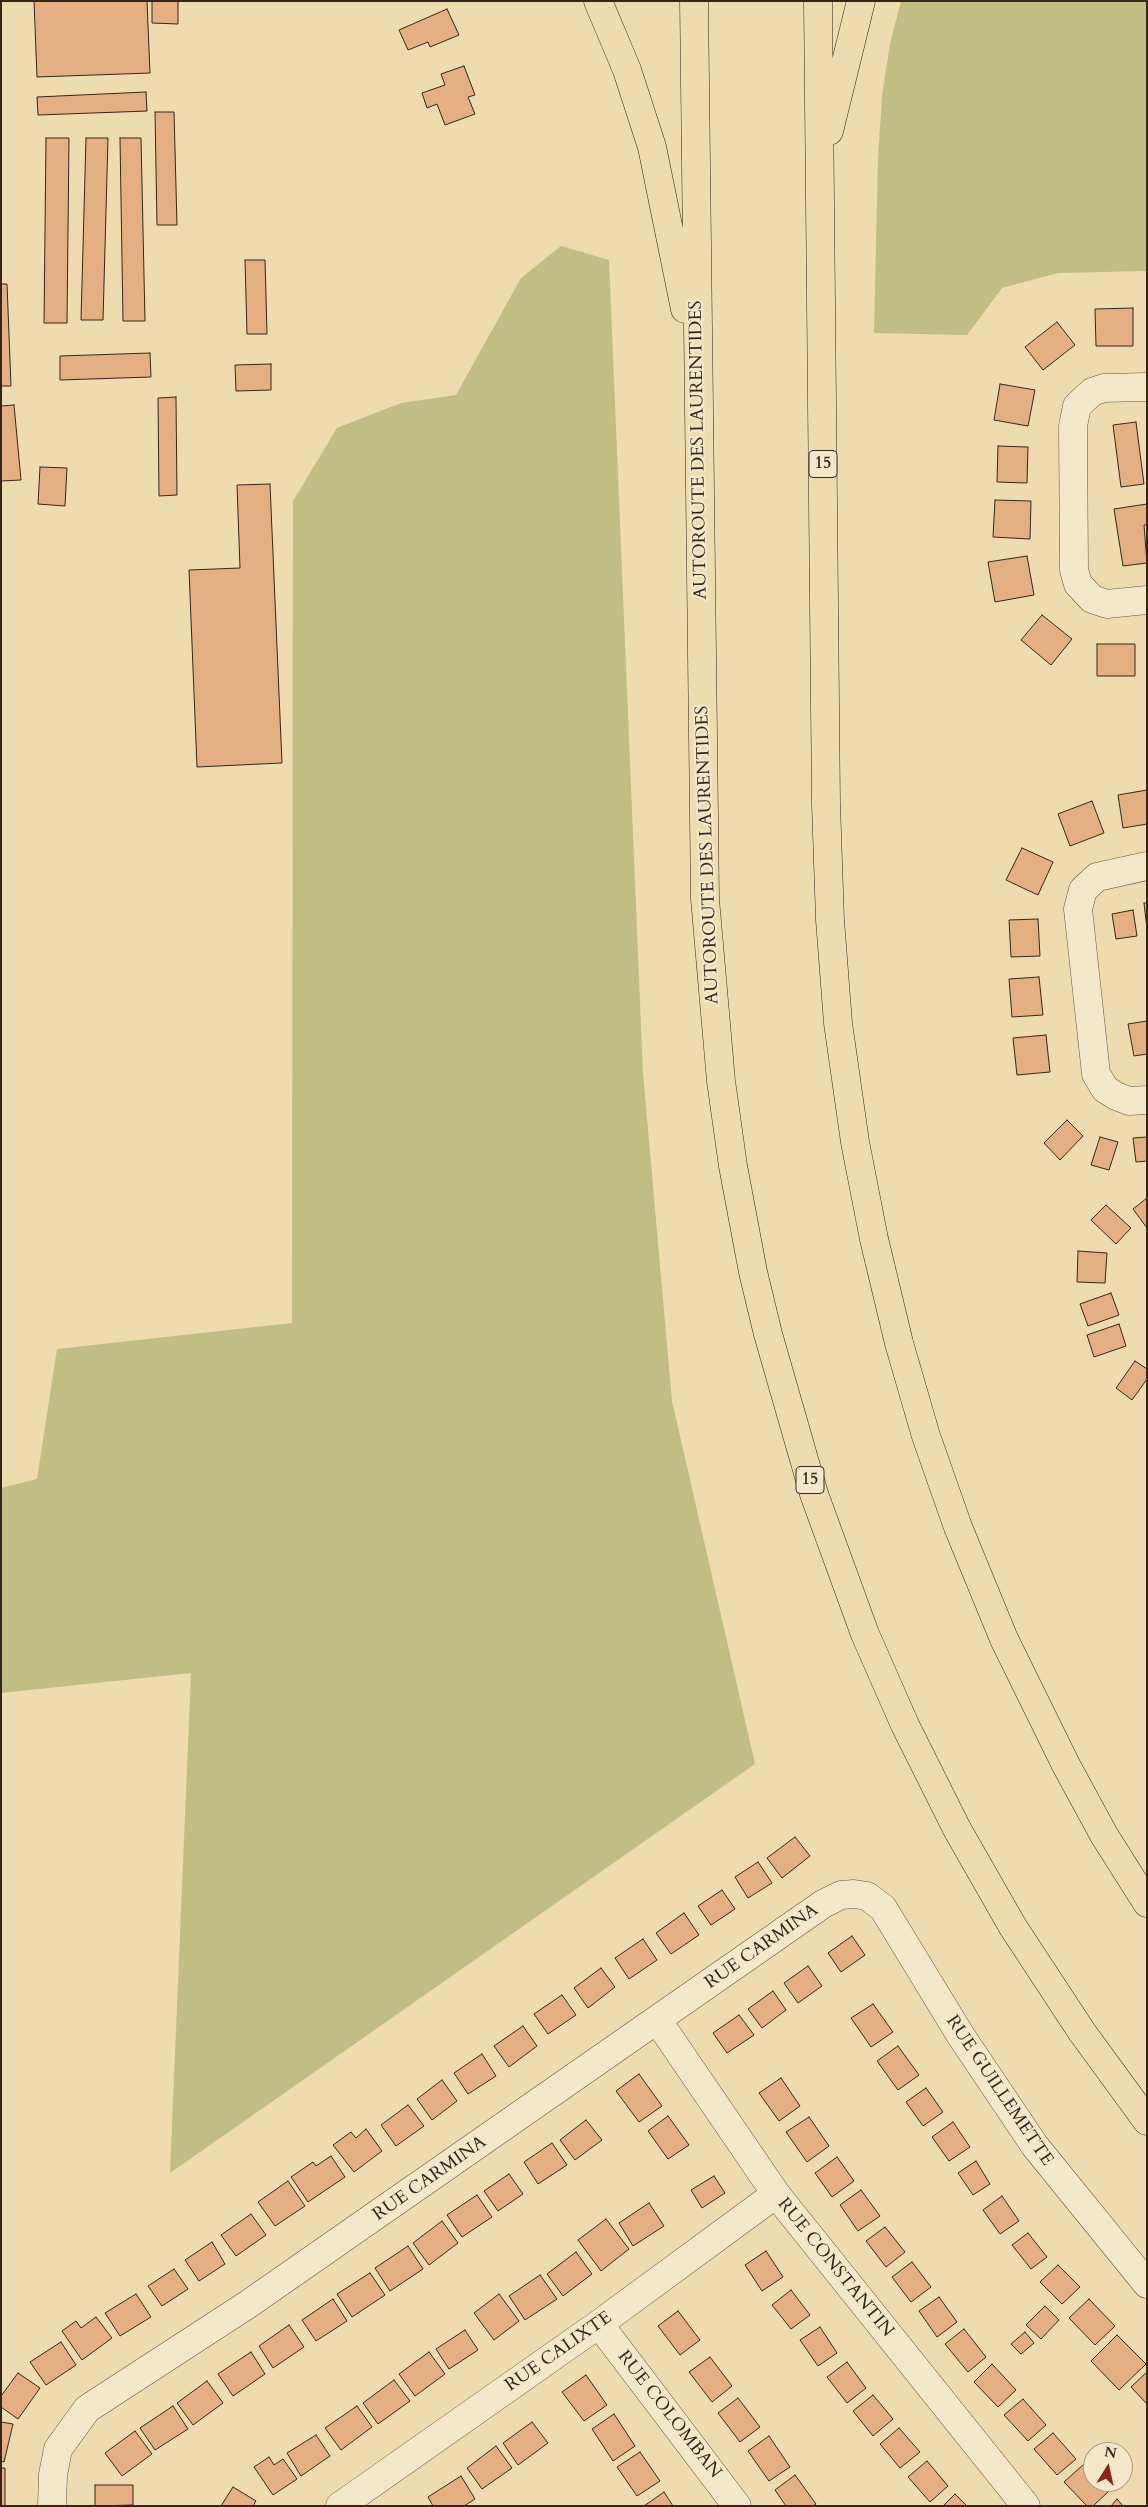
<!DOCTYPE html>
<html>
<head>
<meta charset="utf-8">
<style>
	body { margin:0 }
	#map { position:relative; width:1148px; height:2507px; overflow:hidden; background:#eedbaf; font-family:Cardo,serif }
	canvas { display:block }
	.frame { position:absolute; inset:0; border:2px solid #35261c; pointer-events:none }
	.north { position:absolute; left:1083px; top:2442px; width:50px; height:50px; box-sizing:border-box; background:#f4e8cb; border:1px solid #a89a85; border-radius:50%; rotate:10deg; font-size:14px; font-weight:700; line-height:20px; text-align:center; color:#35261c }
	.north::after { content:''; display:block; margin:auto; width:18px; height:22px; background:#8f2418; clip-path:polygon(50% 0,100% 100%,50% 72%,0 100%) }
</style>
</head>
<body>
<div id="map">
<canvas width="1148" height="2507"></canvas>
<div class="frame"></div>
<div class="north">N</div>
</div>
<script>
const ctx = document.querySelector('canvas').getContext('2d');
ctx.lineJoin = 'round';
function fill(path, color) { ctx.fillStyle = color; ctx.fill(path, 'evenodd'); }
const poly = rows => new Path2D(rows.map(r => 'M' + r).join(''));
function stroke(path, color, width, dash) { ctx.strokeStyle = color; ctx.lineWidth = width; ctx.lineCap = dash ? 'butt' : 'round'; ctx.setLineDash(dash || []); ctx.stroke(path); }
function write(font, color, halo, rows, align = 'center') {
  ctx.font = font + ' Cardo,serif'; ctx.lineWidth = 4.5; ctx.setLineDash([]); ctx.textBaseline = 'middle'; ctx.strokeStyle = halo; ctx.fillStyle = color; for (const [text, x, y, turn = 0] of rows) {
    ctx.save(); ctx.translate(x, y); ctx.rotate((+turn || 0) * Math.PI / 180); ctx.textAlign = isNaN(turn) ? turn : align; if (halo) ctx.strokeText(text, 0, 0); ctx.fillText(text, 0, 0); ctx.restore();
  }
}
const green = poly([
	[901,1,1147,1,1147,271,1058,273,1002,288,967,335,874,333,878,158,882,96,890,44],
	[561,246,609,260,643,1073,672,1401,755,1764,170,2173,191,1673,1,1693,1,1488,37,1479,57,1349,292,1323,293,501,337,428,401,403,456,395,521,278]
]);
const building = poly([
	[34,1,147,1,150,73,37,77,34,1],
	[152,1,178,1,178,24,152,23,152,1],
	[447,9,459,35,430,47,428,42,408,50,399,30,447,9],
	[464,66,475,95,468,97,475,114,445,125,437,104,427,108,422,93,445,85,441,74,464,66],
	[146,92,147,111,38,115,37,97,146,92],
	[155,112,174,112,177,225,157,225,155,112],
	[46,138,69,138,67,323,44,323,46,138],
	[86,138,108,138,103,320,81,320,86,138],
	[120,138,141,138,145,321,123,321,120,138],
	[245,260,265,260,267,334,247,334,245,260],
	[1,284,7,284,11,386,1,386,1,284],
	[1133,308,1133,346,1096,346,1095,309,1133,308],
	[1057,322,1075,345,1043,370,1025,347,1057,322],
	[150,353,151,377,60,380,60,356,150,353],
	[271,364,271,390,236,391,235,365,271,364],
	[1000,384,1035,390,1028,426,994,420,1000,384],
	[176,397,177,495,159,496,158,398,176,397],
	[14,405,21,480,1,481,1,406,14,405],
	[1136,422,1144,484,1121,487,1113,425,1136,422],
	[998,446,1028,447,1027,483,997,482,998,446],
	[40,467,67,468,65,506,38,504,40,467],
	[270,484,282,763,197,767,189,570,240,568,237,485,270,484],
	[995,500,1031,501,1030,539,993,537,995,500],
	[1147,504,1147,525,1144,525,1147,563,1123,566,1114,509,1147,504],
	[1027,556,1034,595,995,602,988,562,1027,556],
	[1042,615,1072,639,1051,665,1021,640,1042,615],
	[1097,644,1135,644,1135,676,1097,676,1097,644],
	[1147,790,1147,824,1123,828,1118,795,1147,790],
	[1092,801,1104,833,1070,846,1058,814,1092,801],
	[1022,848,1053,862,1038,895,1006,880,1022,848],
	[1144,903,1147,903,1147,929,1144,903],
	[1133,910,1137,936,1116,939,1112,914,1133,910],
	[1038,919,1040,956,1011,957,1009,920,1038,919],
	[1039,977,1043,1015,1012,1017,1009,979,1039,977],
	[1147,1021,1147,1054,1134,1056,1128,1024,1147,1021],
	[1046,1035,1050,1072,1017,1075,1013,1038,1046,1035],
	[1067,1120,1083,1136,1060,1160,1044,1143,1067,1120],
	[1100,1137,1118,1142,1109,1170,1091,1165,1100,1137],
	[1147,1137,1147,1161,1136,1162,1133,1138,1147,1137],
	[1147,1198,1147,1228,1133,1209,1147,1198],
	[1106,1205,1131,1228,1116,1244,1091,1220,1106,1205],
	[1078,1251,1107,1253,1105,1283,1077,1282,1078,1251],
	[1111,1293,1119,1315,1088,1326,1080,1304,1111,1293],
	[1119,1324,1126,1346,1094,1357,1087,1335,1119,1324],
	[1135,1361,1147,1369,1147,1379,1132,1400,1116,1388,1135,1361],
	[795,1837,810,1856,782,1878,767,1858,795,1837],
	[758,1862,772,1883,748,1898,735,1877,758,1862],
	[722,1890,735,1909,711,1925,698,1906,722,1890],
	[684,1913,699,1935,671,1954,656,1933,684,1913],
	[852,1936,865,1955,841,1972,828,1953,852,1936],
	[643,1939,657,1960,629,1979,615,1958,643,1939],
	[808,1966,822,1986,798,2003,784,1983,808,1966],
	[601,1968,615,1987,588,2008,574,1988,601,1968],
	[773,1991,786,2010,762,2028,748,2009,773,1991],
	[562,1995,576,2015,548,2034,534,2014,562,1995],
	[873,2004,893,2032,871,2047,851,2018,873,2004],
	[739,2015,754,2035,727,2053,713,2033,739,2015],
	[523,2026,537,2046,509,2067,494,2046,523,2026],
	[898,2046,919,2075,898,2090,877,2061,898,2046],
	[482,2054,496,2076,468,2094,454,2073,482,2054],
	[639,2074,662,2106,639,2122,616,2091,639,2074],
	[781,2078,800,2106,779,2121,759,2093,781,2078],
	[442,2080,457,2101,432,2120,417,2099,442,2080],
	[926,2088,943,2112,923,2126,906,2102,926,2088],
	[408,2105,424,2126,396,2146,381,2125,408,2105],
	[668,2116,689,2145,668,2159,648,2131,668,2116],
	[809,2117,829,2146,807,2162,786,2132,809,2117],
	[586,2120,602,2140,575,2160,560,2140,586,2120],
	[953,2122,970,2147,949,2161,932,2137,953,2122],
	[366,2129,382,2151,354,2172,333,2145,351,2132,356,2138,366,2129],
	[552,2143,567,2165,538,2184,524,2162,552,2143],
	[331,2156,345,2177,308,2202,291,2177,313,2162,316,2166,331,2156],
	[837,2157,854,2181,832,2197,815,2173,837,2157],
	[976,2161,990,2184,973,2195,958,2173,976,2161],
	[509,2174,523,2194,498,2211,484,2191,509,2174],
	[714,2176,725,2193,702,2208,691,2190,714,2176],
	[288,2181,305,2206,275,2226,258,2202,288,2181],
	[861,2190,880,2216,858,2231,840,2205,861,2190],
	[477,2195,492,2217,462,2237,447,2215,477,2195],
	[1002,2196,1019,2221,1000,2234,983,2210,1002,2196],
	[649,2203,664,2226,633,2246,619,2223,649,2203],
	[251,2214,266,2235,236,2256,221,2235,251,2214],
	[606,2219,629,2249,601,2271,578,2240,606,2219],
	[442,2221,458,2243,429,2265,413,2243,442,2221],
	[885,2227,905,2252,886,2267,866,2241,885,2227],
	[1028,2233,1047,2257,1031,2269,1012,2245,1028,2233],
	[212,2242,225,2264,199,2281,185,2260,212,2242],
	[408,2246,423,2269,390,2291,375,2268,408,2246],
	[766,2251,783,2277,762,2291,745,2265,766,2251],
	[576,2252,592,2274,563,2296,547,2274,576,2252],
	[912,2262,931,2287,911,2302,892,2277,912,2262],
	[1058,2265,1080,2287,1062,2304,1040,2282,1058,2265],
	[174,2269,188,2289,162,2306,148,2286,174,2269],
	[370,2273,385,2295,352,2317,337,2294,370,2273],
	[540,2275,557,2299,525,2320,509,2296,540,2275],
	[791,2290,810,2315,791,2329,772,2305,791,2290],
	[136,2294,151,2317,120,2336,105,2313,136,2294],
	[499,2294,519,2321,494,2340,474,2313,499,2294],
	[939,2297,957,2322,937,2337,919,2311,939,2297],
	[333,2299,347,2321,316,2341,302,2320,333,2299],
	[1089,2299,1115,2326,1095,2345,1069,2318,1089,2299],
	[1045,2306,1059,2320,1041,2339,1026,2325,1045,2306],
	[678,2311,700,2340,680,2355,658,2326,678,2311],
	[96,2317,112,2338,82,2360,62,2331,76,2321,81,2328,96,2317],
	[289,2325,304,2347,273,2368,259,2346,289,2325],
	[820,2327,837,2353,818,2366,800,2340,820,2327],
	[964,2329,986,2357,968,2372,945,2344,964,2329],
	[465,2330,478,2350,449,2369,436,2349,465,2330],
	[1025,2332,1034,2343,1021,2354,1011,2344,1025,2332],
	[1117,2335,1146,2364,1119,2390,1091,2361,1117,2335],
	[61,2342,76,2365,46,2385,30,2362,61,2342],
	[251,2352,265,2374,233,2396,218,2374,251,2352],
	[429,2352,445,2374,415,2396,399,2374,429,2352],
	[710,2357,732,2386,712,2402,689,2372,710,2357],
	[847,2362,866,2388,847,2403,827,2377,847,2362],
	[992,2364,1016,2390,998,2407,974,2382,992,2364],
	[1147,2372,1147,2404,1131,2387,1147,2372],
	[18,2373,40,2388,18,2419,1,2407,1,2396,18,2373],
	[586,2375,607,2405,584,2421,562,2392,586,2375],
	[394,2380,410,2401,378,2424,363,2403,394,2380],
	[207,2381,223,2403,193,2425,177,2403,207,2381],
	[873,2395,893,2419,873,2436,853,2411,873,2395],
	[738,2398,760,2427,740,2442,718,2413,738,2398],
	[1023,2399,1046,2425,1028,2441,1004,2415,1023,2399],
	[173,2406,188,2429,155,2450,140,2428,173,2406],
	[357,2406,372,2427,341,2450,325,2428,357,2406],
	[614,2414,635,2446,613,2461,592,2429,614,2414],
	[1,2422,13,2424,4,2462,1,2461,1,2422],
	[532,2422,548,2443,518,2465,503,2443,532,2422],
	[899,2428,920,2452,900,2468,880,2444,899,2428],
	[135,2431,152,2454,122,2476,105,2453,135,2431],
	[1053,2433,1076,2459,1057,2475,1034,2449,1053,2433],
	[316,2435,330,2456,301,2476,287,2453,316,2435],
	[769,2436,790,2467,769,2481,748,2451,769,2436],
	[496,2446,512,2468,482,2489,467,2468,496,2446],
	[640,2452,660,2481,637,2496,617,2467,640,2452],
	[269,2457,274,2465,283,2459,297,2479,273,2495,254,2467,269,2457],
	[927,2461,948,2486,930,2502,908,2477,927,2461],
	[1084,2464,1093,2474,1093,2482,1101,2482,1109,2491,1093,2506,1087,2506,1064,2482,1084,2464],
	[1,2468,5,2468,5,2506,1,2506,1,2468],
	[795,2475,816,2504,813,2506,786,2506,775,2490,795,2475],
	[461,2476,475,2499,464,2506,433,2506,428,2497,461,2476],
	[95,2485,133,2485,133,2505,95,2506,95,2485],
	[233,2487,256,2501,253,2506,221,2506,233,2487],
	[664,2492,673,2506,644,2506,664,2492],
	[955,2494,967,2506,943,2506,955,2494],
	[1117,2499,1123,2506,1111,2506,1117,2499]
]);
const minor = poly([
	[1147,387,1104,388,1092,392,1077,406,1073,426,1074,570,1078,584,1092,599,1107,604,1147,600],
	[1147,866,1097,877,1083,890,1078,909,1096,1074,1105,1089,1116,1096,1129,1101,1147,1100],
	[658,2021,776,2194,1026,2506],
	[599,2324,737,2506],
	[52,2506,53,2475,58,2449,87,2409,247,2305,823,1904,841,1895,854,1894,867,1896,883,1908,961,2036,1035,2146,1147,2284],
	[340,2506,599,2324,776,2194]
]);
const highway = poly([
	[598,1,627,70,652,147,685,309],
	[694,1,705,899,721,1081,733,1166,753,1272,768,1334,814,1494,865,1634,905,1725,957,1829,1013,1927,1082,2032,1147,2121],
	[818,1,826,804,830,920,838,1023,855,1142,874,1239,899,1343,926,1436,958,1527,1004,1639,1066,1765,1104,1835,1147,1903],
	[829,131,861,1]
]);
const shields = [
	[823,464,28],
	[810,1480,28]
];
const shieldNames = [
	["15",823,464],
	["15",810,1480]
];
const streetNames = [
	["AUTOROUTE DES LAURENTIDES",699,450,-91],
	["AUTOROUTE DES LAURENTIDES",708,855,-92],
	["RUE CARMINA",762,1947,-35],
	["RUE GUILLEMETTE",999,2091,56],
	["RUE CARMINA",430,2179,-35],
	["RUE CONSTANTIN",835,2268,51],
	["RUE CALIXTE",559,2352,-35],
	["RUE COLOMBAN",669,2415,52]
];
fill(green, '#c0be85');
fill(building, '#e4b083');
stroke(building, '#35261c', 1);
stroke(minor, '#635341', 29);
stroke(highway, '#35261c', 29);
stroke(minor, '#f4e8cb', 28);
stroke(highway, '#eedbaf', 28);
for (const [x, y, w] of shields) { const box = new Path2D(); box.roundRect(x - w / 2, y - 13.5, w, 27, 4); ctx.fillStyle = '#f4e8cb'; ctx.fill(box); stroke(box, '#35261c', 1); }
write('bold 16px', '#35261c', null, shieldNames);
write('18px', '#35261c', '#f4e8cb', streetNames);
</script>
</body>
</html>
